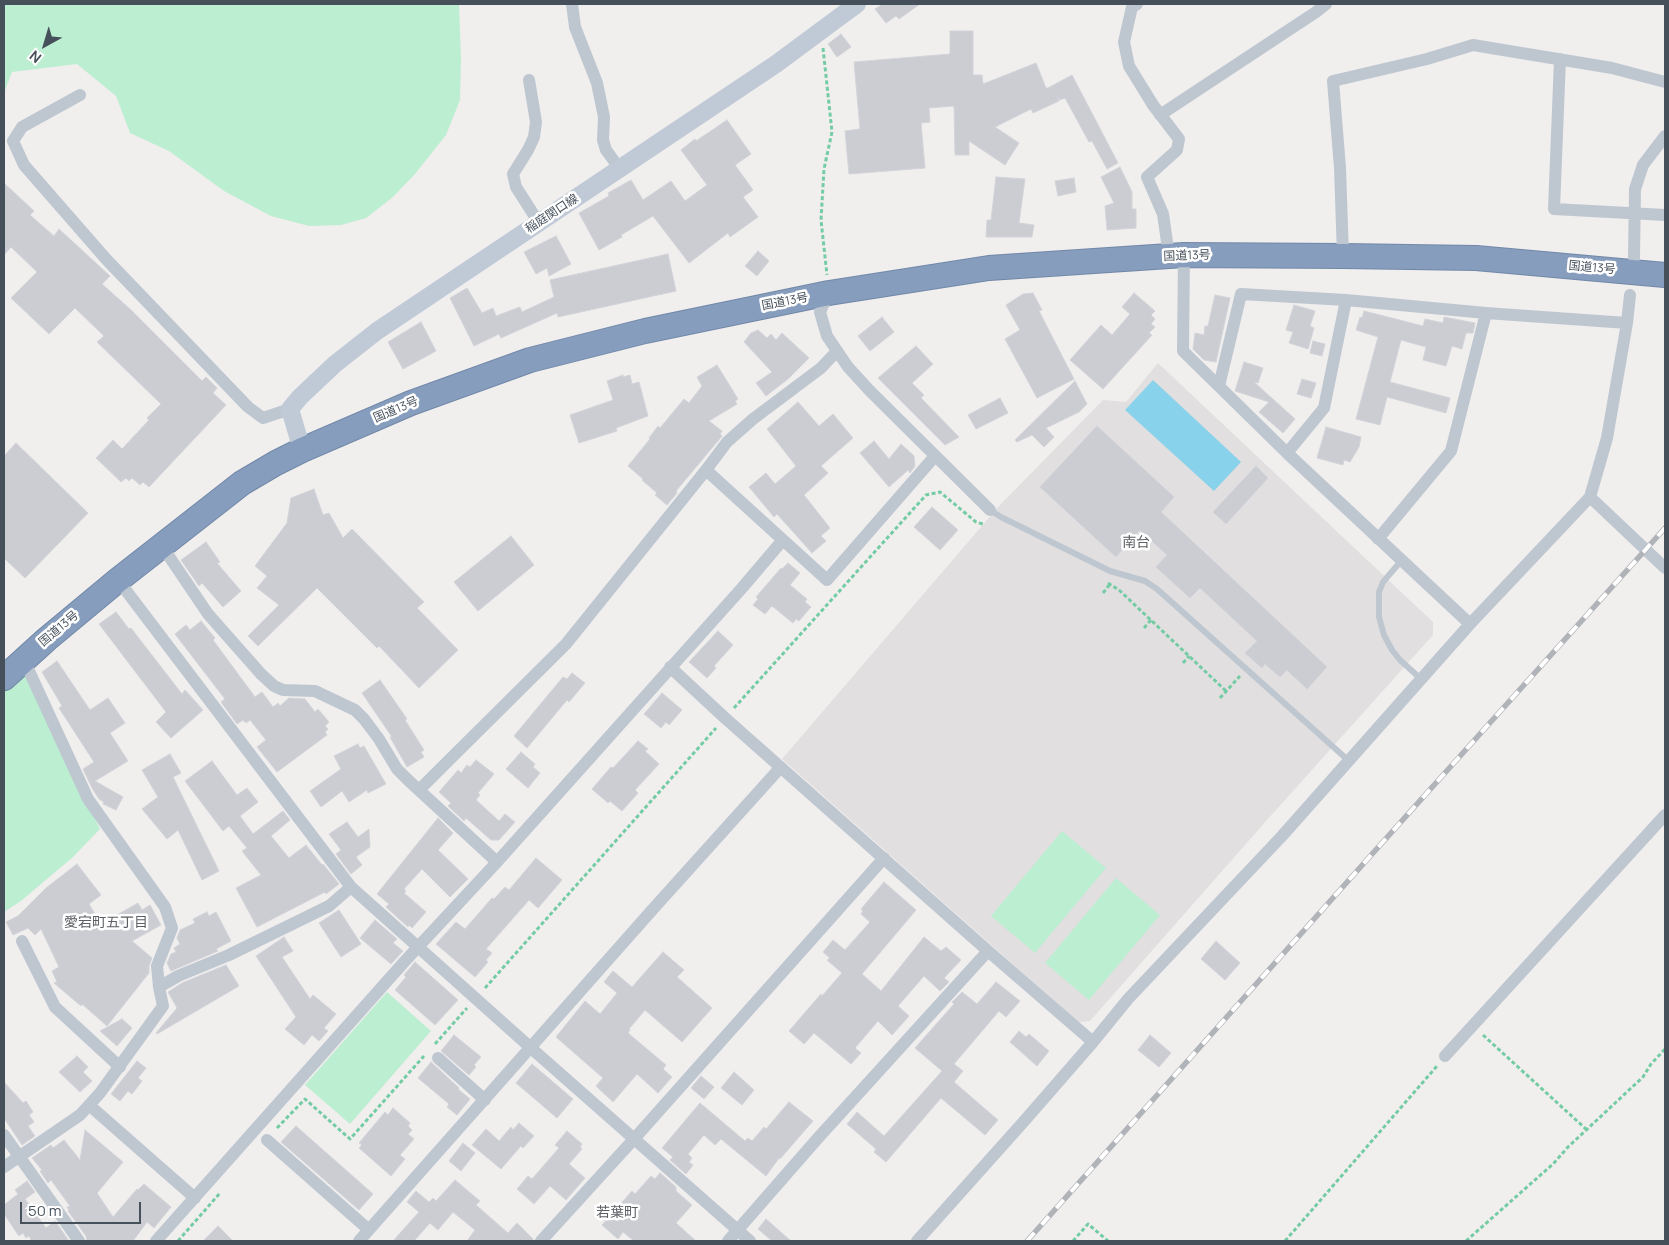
<!DOCTYPE html>
<html>
<head>
<meta charset="utf-8">
<style>
	body { margin:0 }
	#map { position:relative; width:1669px; height:1245px; overflow:hidden; background:#f1eeee; font-family:Manrope,sans-serif }
	canvas { display:block }
	.frame { position:absolute; inset:0; border:5px solid #46505b; pointer-events:none }
	.north { position:absolute; left:20px; top:20px; width:50px; height:50px; -webkit-text-stroke:4px #fff; paint-order:stroke; rotate:219deg; font-size:14px; font-weight:700; line-height:20px; text-align:center; color:#46505b }
	.north::after { content:''; display:block; margin:auto; width:18px; height:22px; background:#46505b; clip-path:polygon(50% 0,100% 100%,50% 72%,0 100%) }
	.scale { position:absolute; left:20px; top:1202px; width:121px; height:22px; box-sizing:border-box; border:2px solid #46505b; border-top:0; padding-left:6px; font-size:15px; line-height:18px; white-space:nowrap; color:#46505b; -webkit-text-stroke:4px #fff; paint-order:stroke }
</style>
</head>
<body>
<div id="map">
<canvas width="1669" height="1245"></canvas>
<div class="frame"></div>
<div class="north">N</div>
<div class="scale">50 m</div>
</div>
<script>
const ctx = document.querySelector('canvas').getContext('2d');
ctx.lineJoin = 'round';
function fill(path, color) { ctx.fillStyle = color; ctx.fill(path, 'evenodd'); }
const poly = rows => new Path2D(rows.map(r => 'M' + r).join(''));
function stroke(path, color, width, dash) { ctx.strokeStyle = color; ctx.lineWidth = width; ctx.lineCap = dash ? 'butt' : 'round'; ctx.setLineDash(dash || []); ctx.stroke(path); }
function write(font, color, halo, rows, align = 'center') {
  ctx.font = font + ' Manrope,"Noto Sans JP",sans-serif'; ctx.lineWidth = 5; ctx.setLineDash([]); ctx.textBaseline = 'middle'; ctx.strokeStyle = halo; ctx.fillStyle = color; for (const [text, x, y, turn = 0] of rows) {
    ctx.save(); ctx.translate(x, y); ctx.rotate((+turn || 0) * Math.PI / 180); ctx.textAlign = isNaN(turn) ? turn : align; if (halo) ctx.strokeText(text, 0, 0); ctx.fillText(text, 0, 0); ctx.restore();
  }
}
const education = poly([
	[1158,363,1433,622,1433,635,1267,820,1090,1021,1078,1022,782,759,999,506,1103,400,1126,402]
]);
const green = poly([
	[4,4,459,4,461,57,460,100,446,135,415,174,393,197,366,218,341,225,309,226,271,216,224,191,169,151,130,133,116,96,77,64,12,72,4,93],
	[21,668,100,829,73,857,21,901,4,912,4,685],
	[1062,831,1106,868,1035,953,991,916],
	[1116,878,1160,915,1089,1000,1045,963],
	[387,992,431,1031,350,1124,305,1085]
]);
const water = poly([
	[1153,380,1241,462,1214,491,1125,410]
]);
const building = poly([
	[883,4,920,4,899,19,896,16,886,23,875,9,883,4],
	[950,31,973,31,973,75,982,75,983,84,1036,63,1046,88,1048,88,1072,75,1118,163,1107,169,1092,141,1089,142,1065,98,1060,100,1058,97,1059,101,1033,113,1031,109,995,127,1019,143,1005,165,969,141,969,155,955,155,954,106,929,108,930,122,921,123,925,168,849,174,845,131,860,129,854,62,950,54,950,31],
	[841,34,851,47,837,57,828,44,841,34],
	[727,120,751,154,735,165,753,190,743,197,758,217,730,237,728,233,689,263,653,216,621,235,622,237,599,250,579,213,609,196,608,193,631,180,643,200,671,181,685,201,707,185,681,150,695,139,696,141,727,120],
	[1120,167,1132,192,1132,209,1136,209,1136,228,1107,230,1105,206,1114,203,1101,177,1120,167],
	[996,177,1025,179,1019,223,1034,225,1032,237,986,237,987,220,991,220,996,177],
	[1074,178,1076,192,1058,196,1055,181,1074,178],
	[4,183,34,211,30,215,54,236,59,229,110,276,102,284,130,309,202,381,206,377,217,388,213,393,226,405,149,487,143,482,140,485,132,478,129,481,126,478,121,482,96,458,113,440,122,449,149,420,147,418,161,404,97,342,104,336,75,308,49,334,11,298,37,272,11,247,4,255,4,183],
	[556,236,571,264,549,276,547,268,536,274,524,252,556,236],
	[758,251,769,261,757,276,745,266,758,251],
	[668,254,676,291,558,317,557,313,501,338,499,334,474,346,450,298,467,288,482,313,493,308,496,316,520,307,522,312,554,297,550,280,668,254],
	[1033,293,1042,310,1039,311,1074,379,1037,398,1005,339,1020,330,1006,305,1023,294,1033,293],
	[1134,293,1155,311,1151,315,1155,319,1151,324,1155,327,1149,333,1152,335,1103,389,1070,360,1101,325,1112,335,1130,314,1122,307,1134,293],
	[1215,295,1230,298,1216,362,1204,360,1193,349,1195,333,1204,335,1205,326,1208,326,1215,295],
	[1294,305,1315,311,1310,326,1314,328,1308,349,1289,343,1293,332,1286,330,1294,305],
	[1364,311,1423,326,1425,319,1443,323,1444,317,1475,323,1473,333,1466,333,1462,349,1452,346,1446,366,1423,360,1426,347,1401,340,1390,382,1450,398,1446,413,1387,397,1380,425,1356,419,1378,337,1356,330,1360,317,1362,318,1364,311],
	[882,317,894,332,870,351,858,336,882,317],
	[421,322,436,351,403,369,388,342,421,322],
	[758,330,767,338,771,334,776,340,782,333,809,358,788,379,766,396,756,383,772,372,744,342,751,333,758,330],
	[1313,341,1325,344,1322,356,1310,353,1313,341],
	[916,346,933,364,912,383,924,395,921,398,959,437,945,445,878,378,916,346],
	[1244,362,1263,368,1258,383,1254,382,1295,419,1283,433,1259,412,1269,402,1235,391,1244,362],
	[717,365,738,399,735,401,737,404,709,421,722,431,720,434,722,436,676,491,677,493,667,505,655,495,657,493,642,480,643,479,628,466,650,439,649,438,658,426,660,428,684,399,689,403,702,386,697,377,717,365],
	[623,375,623,377,630,375,632,384,639,382,648,416,616,428,617,431,579,443,570,415,613,400,607,381,623,375],
	[1302,379,1316,383,1311,398,1297,394,1302,379],
	[1075,381,1087,404,1079,412,1046,428,1054,437,1044,447,1032,435,1017,442,1015,440,1075,381],
	[1000,398,1008,413,976,429,968,415,1000,398],
	[798,402,819,426,833,414,853,438,821,466,828,473,804,495,830,528,821,536,826,541,812,553,777,514,774,517,749,487,766,473,775,484,796,466,767,429,798,402],
	[1097,426,1174,497,1161,512,1327,667,1307,689,1287,670,1280,677,1265,664,1262,668,1245,653,1257,641,1200,588,1190,598,1156,567,1167,555,1140,530,1116,557,1040,487,1097,426],
	[1326,427,1361,437,1359,447,1350,462,1344,460,1343,465,1317,458,1326,427],
	[874,441,889,459,901,444,914,456,915,466,910,473,908,470,889,487,860,453,874,441],
	[16,443,88,513,25,578,4,558,4,456,16,443],
	[1256,466,1268,478,1226,524,1213,512,1256,466],
	[314,489,323,515,329,513,343,538,352,529,424,602,417,608,458,650,419,688,379,646,377,648,317,588,258,646,248,636,279,605,257,588,267,576,255,566,287,523,291,498,314,489],
	[932,507,958,530,940,550,914,527,932,507],
	[511,536,534,565,478,611,454,582,511,536],
	[206,542,220,562,217,563,241,591,223,607,202,583,199,586,181,560,206,542],
	[788,563,800,573,790,585,807,599,805,602,811,607,799,621,796,619,793,623,772,606,765,614,753,605,758,599,756,597,781,568,782,569,788,563],
	[116,612,129,629,131,628,182,694,185,690,203,710,171,738,156,722,166,712,99,624,116,612],
	[201,621,215,638,213,640,255,697,262,692,273,707,278,703,280,706,289,698,305,699,315,712,318,709,329,722,325,726,328,729,325,732,327,735,277,772,257,747,266,740,250,720,246,723,243,720,237,724,221,702,225,699,175,634,186,625,190,630,201,621],
	[718,631,733,645,714,666,716,668,707,678,689,662,718,631],
	[57,661,90,710,108,698,125,723,110,733,128,761,95,781,123,797,116,810,103,804,104,802,99,799,92,788,83,769,94,762,59,708,62,706,42,672,57,661],
	[572,673,585,683,569,702,567,700,527,748,514,736,563,677,567,679,572,673],
	[380,680,407,719,405,720,424,750,421,752,424,757,407,767,390,737,392,737,362,693,380,680],
	[662,693,682,710,669,725,666,722,661,728,644,714,662,693],
	[638,741,648,749,645,751,659,764,635,790,638,793,622,811,610,801,608,803,592,789,611,767,613,768,638,741],
	[358,744,360,748,364,746,386,784,368,793,367,790,349,802,342,791,321,807,310,791,341,769,334,756,358,744],
	[521,752,535,764,533,767,540,773,528,788,506,769,521,752],
	[170,754,181,773,173,777,219,871,202,880,178,830,167,839,142,809,158,797,142,770,170,754],
	[476,760,494,774,478,793,480,795,476,800,499,821,505,814,515,822,499,840,491,840,466,818,464,821,448,806,451,803,439,792,458,770,461,773,467,765,470,767,476,760],
	[212,761,237,795,247,788,258,802,240,816,253,834,283,811,290,820,271,836,289,858,306,845,322,865,323,864,339,884,326,894,325,892,257,927,236,888,261,875,242,851,247,848,229,826,223,831,185,781,212,761],
	[438,818,453,833,438,850,468,879,450,897,422,869,404,889,406,891,404,893,426,912,412,928,409,925,408,927,386,907,389,904,377,894,438,818],
	[347,822,358,837,369,829,370,847,356,857,362,865,351,874,336,854,341,850,329,834,347,822],
	[536,858,562,880,538,908,529,900,486,949,492,953,486,960,488,962,475,977,436,944,456,922,465,929,492,898,494,899,505,887,509,890,536,858],
	[77,864,101,895,89,904,101,924,138,903,142,910,150,905,161,925,132,941,152,958,149,966,149,973,107,1026,82,1004,81,1006,54,983,57,982,52,971,59,967,41,929,35,935,28,928,13,935,6,922,18,916,46,888,77,864],
	[884,882,916,910,862,974,881,991,924,937,941,951,946,947,961,960,944,978,949,982,940,991,924,976,898,1006,909,1016,892,1035,878,1021,855,1048,861,1053,851,1064,814,1033,804,1044,789,1031,821,994,822,996,842,973,827,960,830,958,823,952,833,940,845,950,870,922,861,914,863,911,861,909,884,882],
	[339,910,361,944,341,957,319,923,339,910],
	[207,912,209,916,216,912,231,941,216,949,218,951,171,971,167,963,171,954,176,952,174,948,180,944,177,938,180,930,195,923,193,919,207,912],
	[375,920,397,939,393,943,403,951,391,964,360,938,375,920],
	[284,937,293,951,282,957,310,999,313,995,336,1014,324,1028,328,1031,319,1041,312,1035,304,1045,285,1029,296,1017,256,956,284,937],
	[1216,941,1240,963,1225,980,1201,959,1216,941],
	[663,952,684,970,677,977,712,1008,682,1042,645,1010,629,1029,630,1030,628,1033,666,1065,663,1069,672,1077,658,1093,637,1074,613,1102,596,1086,603,1078,556,1037,585,1001,600,1014,617,993,604,982,613,971,632,987,663,952],
	[415,962,458,1000,435,1025,395,990,406,977,404,975,415,962],
	[226,965,239,986,157,1034,156,1033,177,1008,168,992,182,983,226,965],
	[996,982,1020,1001,1006,1017,999,1011,954,1064,963,1071,954,1082,998,1120,985,1135,941,1098,886,1162,874,1152,876,1149,847,1124,857,1112,884,1136,942,1071,915,1048,954,1004,952,1002,962,992,977,1004,996,982],
	[122,1019,132,1028,117,1046,100,1031,122,1019],
	[1019,1031,1026,1037,1029,1034,1049,1051,1037,1066,1010,1042,1019,1031],
	[454,1035,481,1057,474,1065,476,1067,469,1075,441,1051,454,1035],
	[1150,1035,1171,1053,1159,1067,1138,1050,1150,1035],
	[77,1056,88,1067,83,1072,92,1081,80,1092,59,1072,77,1056],
	[137,1061,146,1068,138,1078,142,1081,132,1094,128,1091,120,1101,111,1094,137,1061],
	[431,1062,459,1088,458,1089,470,1099,457,1115,447,1107,449,1104,418,1078,431,1062],
	[532,1064,573,1099,557,1118,516,1083,532,1064],
	[734,1072,754,1090,742,1105,721,1088,734,1072],
	[701,1076,714,1087,704,1099,691,1088,701,1076],
	[4,1082,23,1103,26,1101,33,1112,29,1115,34,1122,28,1126,35,1136,22,1145,4,1118,4,1082],
	[789,1102,813,1121,780,1159,779,1158,766,1176,721,1139,715,1145,704,1135,688,1154,692,1158,689,1162,693,1165,686,1174,670,1160,673,1157,662,1148,700,1103,745,1141,748,1138,752,1141,764,1127,766,1129,789,1102],
	[393,1108,410,1123,408,1126,412,1130,408,1134,414,1139,400,1155,405,1159,391,1176,359,1148,362,1145,359,1143,385,1112,388,1115,393,1108],
	[519,1123,534,1136,523,1148,521,1146,501,1169,472,1145,486,1129,499,1141,511,1127,513,1130,519,1123],
	[296,1126,373,1194,359,1210,281,1142,296,1126],
	[85,1130,123,1162,97,1193,113,1217,137,1189,138,1190,144,1184,171,1207,154,1228,147,1222,133,1241,87,1241,86,1236,68,1211,69,1210,67,1207,70,1206,51,1180,48,1183,40,1171,42,1170,32,1158,51,1145,53,1148,64,1140,80,1160,85,1130],
	[567,1131,582,1144,580,1147,582,1149,569,1164,585,1178,566,1200,550,1186,534,1204,517,1189,528,1176,532,1179,559,1148,555,1145,567,1131],
	[463,1143,475,1153,461,1171,449,1161,463,1143],
	[660,1173,676,1187,676,1191,692,1205,676,1223,696,1241,634,1241,623,1232,618,1239,602,1225,632,1191,635,1194,651,1176,655,1179,660,1173],
	[455,1180,480,1201,476,1205,508,1233,517,1223,533,1239,533,1241,467,1241,475,1230,453,1212,438,1230,430,1223,414,1241,393,1241,419,1212,407,1202,416,1191,429,1202,433,1198,436,1201,455,1180],
	[27,1181,35,1192,25,1199,46,1228,55,1221,69,1241,29,1241,31,1239,29,1236,26,1238,23,1233,19,1236,4,1214,4,1205,18,1194,15,1190,27,1181],
	[766,1219,791,1241,772,1241,758,1229,766,1219],
	[218,1226,233,1241,203,1241,218,1226]
]);
const path = poly([
	[823,48,832,132,824,169,821,220,827,275],
	[1108,583,1119,590,1226,691],
	[1103,593,1110,584],
	[1144,628,1151,620],
	[1183,663,1189,656],
	[1220,698,1240,676],
	[734,708,926,495,940,492,976,522,983,524],
	[485,988,716,728],
	[1483,1035,1587,1130],
	[435,1044,467,1008],
	[277,1128,305,1099,350,1139,424,1056],
	[178,1241,220,1193],
	[1073,1241,1088,1224,1108,1241],
	[1285,1241,1437,1066],
	[1466,1241,1553,1164,1568,1147,1643,1077,1651,1064,1665,1049]
]);
const lane = poly([
	[990,510,1001,517,1110,571,1145,581,1157,589,1349,761],
	[1401,561,1383,582,1379,592,1379,617,1384,635,1392,650,1400,660,1421,679]
]);
const street = poly([
	[572,4,575,27,597,83,604,117,603,140,606,150,620,169],
	[1137,4,1132,7,1124,42,1129,66,1153,105,1179,139,1177,150,1147,177,1163,214,1169,256],
	[1560,59,1554,209,1665,215],
	[529,80,536,122,534,137,528,150,513,174,516,187,539,223],
	[80,95,22,127,13,141,24,165,106,259,248,407,263,418,290,409],
	[1160,115,1316,12,1326,4],
	[1184,255,1183,351,1287,453,1470,624],
	[1343,256,1340,168,1333,81,1427,59,1473,45,1612,68,1665,82],
	[1634,258,1635,189,1643,165,1665,136],
	[829,293,820,312,827,336,848,367,870,391,990,510],
	[1219,386,1241,294,1346,300],
	[1287,453,1324,408,1346,300,1486,313,1627,323],
	[706,470,827,580,935,456],
	[1590,497,1665,568],
	[1378,539,1451,451,1486,313],
	[162,546,208,614,261,674,274,686,283,690,315,691,355,710,364,719,379,739,397,769,408,780,497,862],
	[118,580,351,887,531,1048,750,1241],
	[24,660,88,799,165,907,172,928,157,966,159,987],
	[670,667,725,718,988,951,1093,1042],
	[419,790,566,644,706,470,727,442,753,419,821,368,837,351],
	[22,941,55,1007,120,1067],
	[1445,1056,1665,815],
	[438,1058,485,1100],
	[89,1105,195,1198],
	[4,1135,79,1241],
	[267,1140,369,1230],
	[4,1167,80,1115,100,1093,163,1006,159,987,178,976,229,955,329,906,351,887],
	[156,1241,405,961,497,862,742,588,782,541],
	[359,1241,653,909,780,768],
	[541,1241,634,1139,884,858],
	[728,1241,818,1138,988,951],
	[917,1241,1026,1119,1093,1042,1128,999,1282,836,1470,624,1590,497,1607,438,1627,323,1630,295]
]);
const secondary = poly([
	[302,450,290,409,300,397,335,364,377,331,776,64,857,4]
]);
const highway = poly([
	[4,678,47,639,118,580,242,483,276,463,302,450,411,403,530,360,645,331,829,293,989,268,1184,255,1343,256,1476,258,1665,275]
]);
const rail = poly([
	[1027,1241,1373,853,1665,528]
]);
const streetNames = [
	["稲庭関口線",552,214,-33],
	["国道13号",1187,256,-2],
	["国道13号",1592,268,5],
	["国道13号",785,302,-11],
	["国道13号",396,410,-23],
	["国道13号",59,629,-40]
];
const neighbourhoodNames = [
	["南台",1136,543],
	["愛宕町五丁目",106,923],
	["若葉町",617,1213]
];
fill(education, '#e2dfe0');
fill(green, '#bceed2');
fill(water, '#89d2eb');
fill(building, '#cbcdd3');
stroke(building, '#d2d4da', 1);
stroke(highway, '#7188a8', 26);
stroke(path, '#74cca5', 3, [4, 2.5]);
stroke(lane, '#bec7d0', 6);
stroke(street, '#bec7d0', 12);
stroke(secondary, '#c0cad7', 18);
stroke(highway, '#869dbd', 24);
stroke(rail, '#b0b3b8', 5.5);
stroke(rail, '#fff', 4, [11]);
write('12px', '#46505b', '#fff', streetNames);
write('14px', '#5b5e63', '#fff', neighbourhoodNames);
</script>
</body>
</html>
